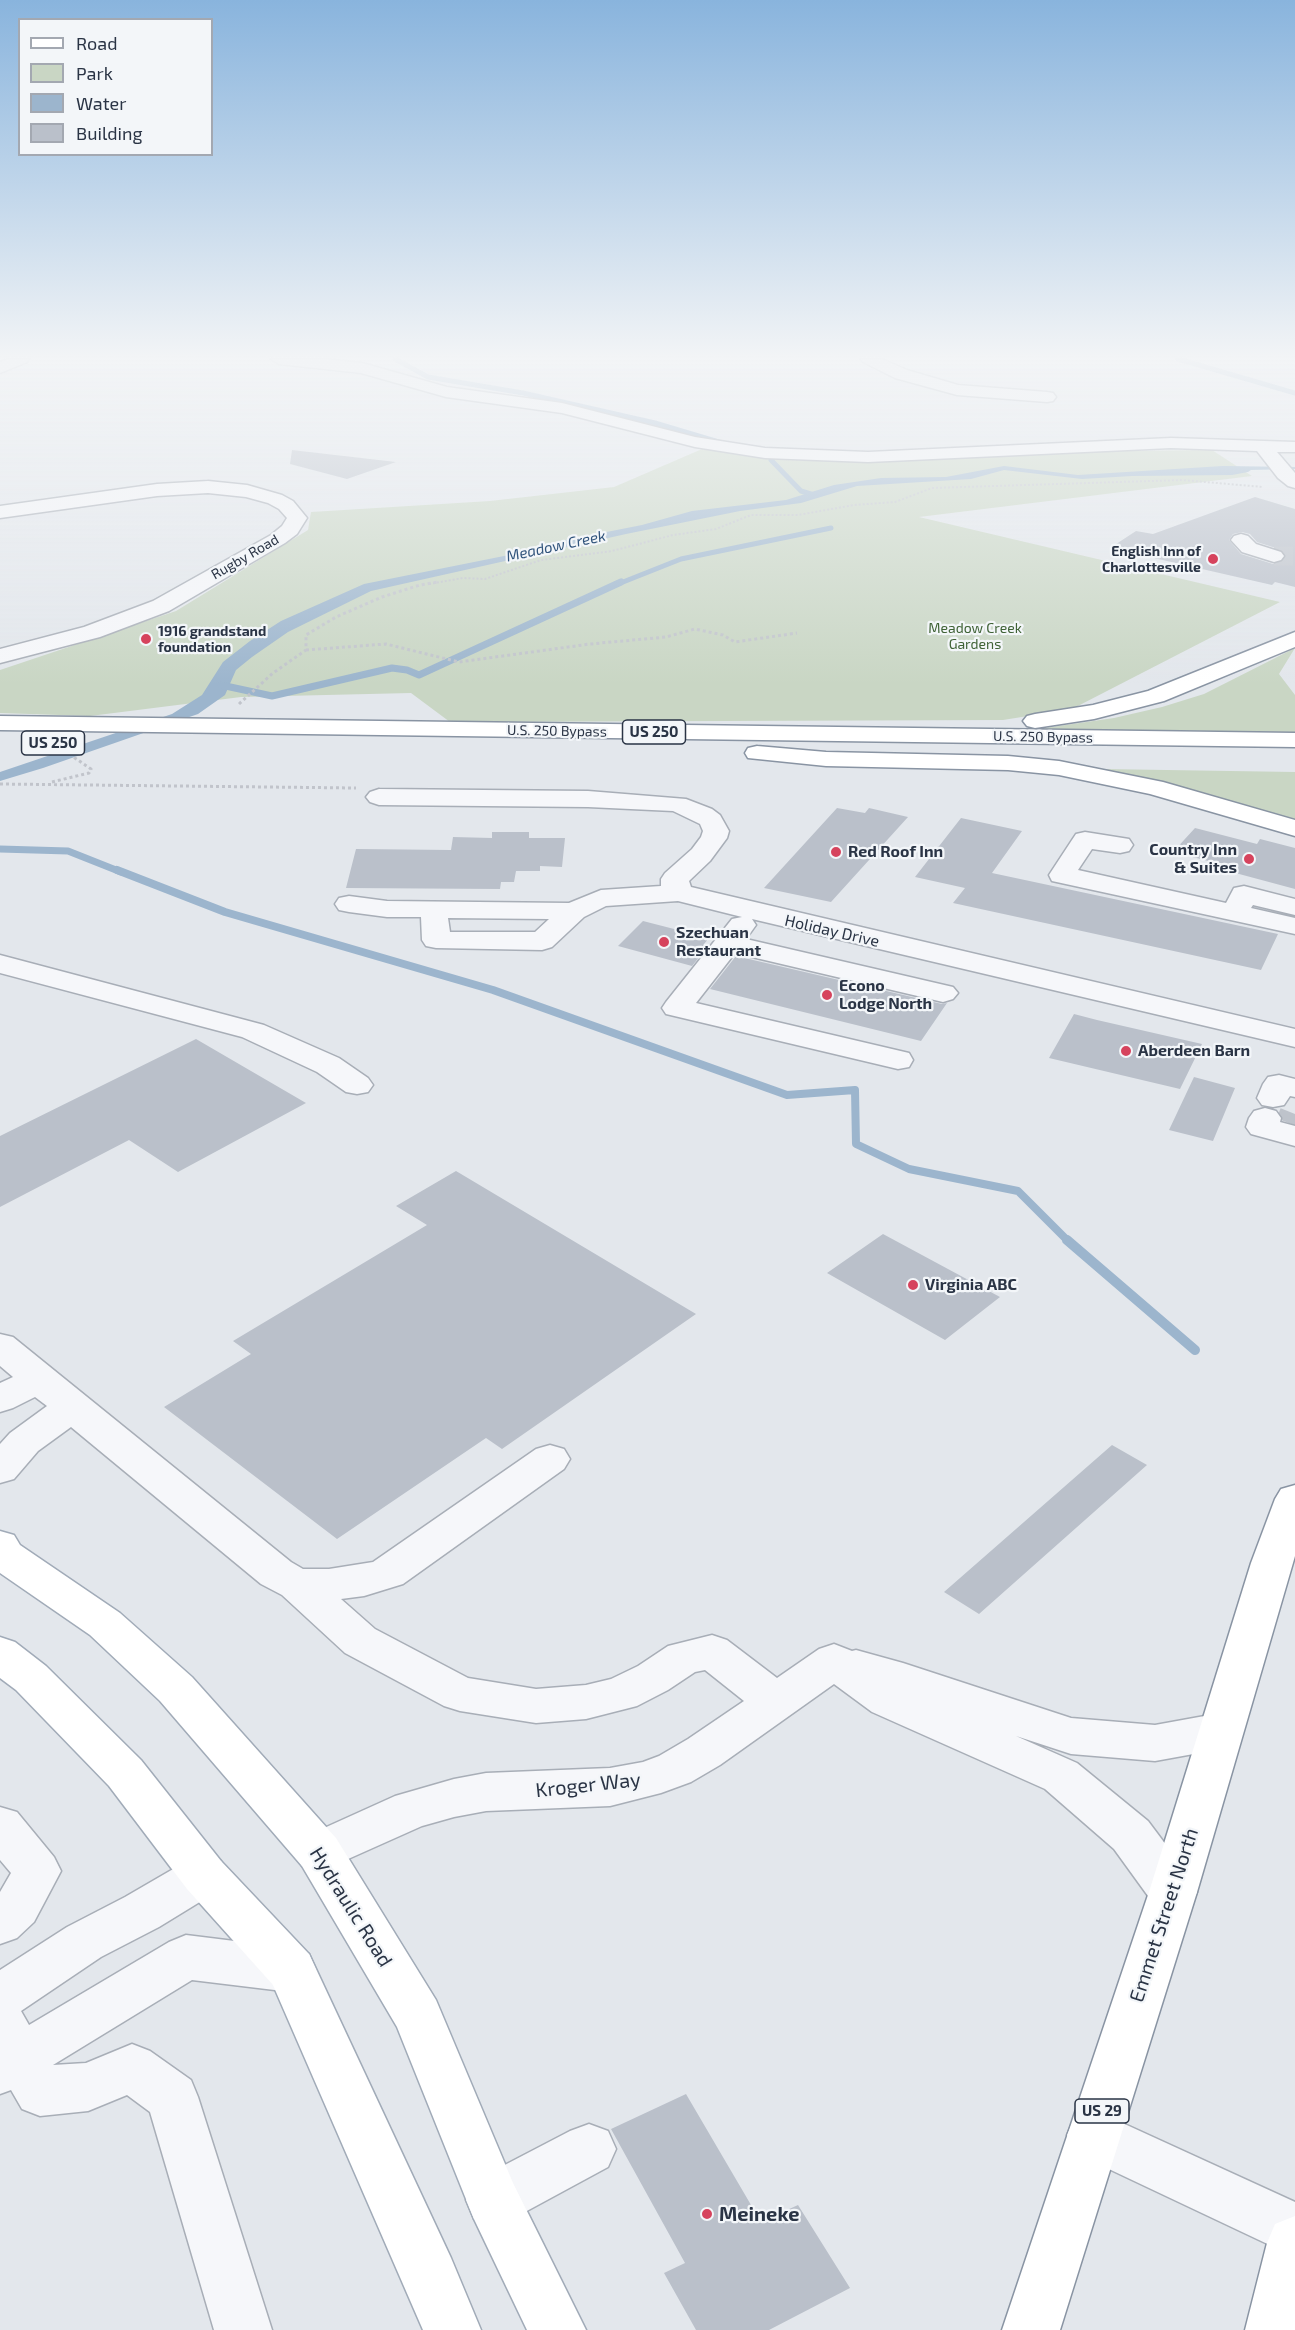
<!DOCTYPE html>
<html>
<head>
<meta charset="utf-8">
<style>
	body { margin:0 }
	#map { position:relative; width:1295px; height:2330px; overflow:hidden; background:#e3e7ec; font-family:"Exo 2",sans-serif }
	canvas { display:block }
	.legend { position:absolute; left:18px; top:18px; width:195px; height:138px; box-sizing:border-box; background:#f3f6f9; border:2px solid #a3a8b1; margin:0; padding:8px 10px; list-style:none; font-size:18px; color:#2a3445 }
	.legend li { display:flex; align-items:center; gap:12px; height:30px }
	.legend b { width:30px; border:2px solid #a3a8b1 }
</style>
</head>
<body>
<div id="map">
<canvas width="1295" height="2330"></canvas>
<ul class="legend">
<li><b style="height:8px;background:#fff"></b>Road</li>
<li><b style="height:16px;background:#c9d6c4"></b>Park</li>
<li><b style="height:16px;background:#9cb5cd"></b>Water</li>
<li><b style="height:16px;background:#bac0ca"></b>Building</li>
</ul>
</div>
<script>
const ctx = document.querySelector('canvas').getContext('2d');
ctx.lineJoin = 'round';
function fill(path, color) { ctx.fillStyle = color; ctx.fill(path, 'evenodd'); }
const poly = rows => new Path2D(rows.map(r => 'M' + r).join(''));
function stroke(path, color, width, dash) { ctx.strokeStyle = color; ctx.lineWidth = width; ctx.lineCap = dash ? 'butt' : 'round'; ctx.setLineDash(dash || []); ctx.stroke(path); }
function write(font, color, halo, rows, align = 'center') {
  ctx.font = font + ' "Exo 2",sans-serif'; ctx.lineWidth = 4.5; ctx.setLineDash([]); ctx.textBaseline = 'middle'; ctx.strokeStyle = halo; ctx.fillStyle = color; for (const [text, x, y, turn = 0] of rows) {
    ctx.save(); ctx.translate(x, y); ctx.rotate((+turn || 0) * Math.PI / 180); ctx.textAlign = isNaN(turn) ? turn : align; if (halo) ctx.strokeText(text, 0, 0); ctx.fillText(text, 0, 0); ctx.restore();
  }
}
const green = poly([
	[702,449,782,460,851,461,1007,452,1212,450,1252,476,919,517,1280,602,1072,709,1003,720,450,722,411,693,241,697,90,716,0,713,0,670,176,611,308,530,311,512,490,501,614,487],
	[1295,648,1279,674,1295,695,1295,732,1038,729,1114,718,1162,707,1204,694],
	[1102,769,1295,772,1295,822,1268,816]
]);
const water = poly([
	[1004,466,1078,475,1223,466,1295,467,1295,469,1251,470,1248,472,1232,475,1132,476,1082,479,1004,470,971,479,857,486,801,503,740,511,626,534,371,591,288,632,252,657,236,670,225,695,198,714,43,768,0,781,0,772,172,714,202,695,223,662,250,641,281,621,364,584,549,547,566,540,642,525,692,511,786,500,834,485,881,478,946,477]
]);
const streamFar3 = poly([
	[395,359,428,377,523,393,655,423,722,443],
	[1178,359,1295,393],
	[771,460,801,491,814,495],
	[618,584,681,559,831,528]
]);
const streamFar2 = poly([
	[221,685,272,696,392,668,407,670,419,675,621,582],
	[0,849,68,851,121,872]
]);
const streamFar1 = poly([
	[117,870,225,912,493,990,787,1095,855,1090,856,1144,909,1169,1018,1191,1069,1242]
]);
const stream = poly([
	[1067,1240,1195,1350]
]);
const building = poly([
	[292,450,396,462,347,479,290,464],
	[1255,497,1295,509,1295,587,1275,582,1272,585,1110,548,1136,531,1153,534],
	[1242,532,1250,534,1257,542,1282,550,1286,557,1282,562,1273,564,1241,554,1229,540,1233,534],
	[837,808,865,813,869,808,908,817,831,902,764,888],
	[961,818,1022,831,992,873,1278,934,1261,970,953,903,965,888,915,877],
	[1195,828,1257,844,1260,839,1295,848,1295,889,1228,871,1232,867,1173,852],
	[492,832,529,832,529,838,565,838,562,867,540,866,540,871,516,871,514,882,501,882,500,889,346,888,356,849,451,850,453,837,492,838],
	[643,921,709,938,704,944,709,945,692,966,618,946],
	[736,956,942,1004,947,1003,921,1041,710,989],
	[1074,1014,1097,1020,1202,1044,1180,1089,1049,1058],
	[196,1039,306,1103,178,1172,129,1140,0,1207,0,1136],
	[1194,1077,1235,1088,1213,1141,1169,1130],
	[456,1171,696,1314,502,1449,486,1438,337,1539,164,1407,251,1354,233,1341,427,1225,396,1206],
	[883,1234,1000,1297,945,1340,827,1273],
	[1112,1445,1147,1465,979,1614,944,1592],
	[686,2094,761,2222,798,2205,850,2288,769,2330,696,2330,664,2273,685,2263,611,2129]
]);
const minorTunnelFar1 = poly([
	[1274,556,1295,556]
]);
const minorTunnel = poly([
	[1291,1124,1295,1114]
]);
const pathFar1 = poly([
	[429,584,463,578,485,579,541,560,612,551,673,535,716,529,751,515,798,515,854,505,895,502,932,488,1182,480,1263,487]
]);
const path = poly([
	[306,650,386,644,459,662,590,644,666,637,695,629,723,635,735,642,797,633],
	[239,704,273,673,306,650,306,635,336,617,382,597,420,585,438,582],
	[52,782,89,773,91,769,72,756],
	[0,784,356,788]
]);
const minor = poly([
	[8,359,29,359,27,362,0,373,0,362,8,359],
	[271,359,323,359,362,363,447,387,562,403,695,437,765,448,868,452,1171,438,1295,442,1295,452,1277,452,1295,473,1295,488,1288,486,1278,478,1257,451,1171,448,868,462,765,458,695,447,562,413,446,397,361,373,279,364,271,359],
	[861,359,882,359,907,370,958,385,1047,392,1053,393,1056,397,1053,401,1047,402,957,395,895,378,863,362,861,359],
	[208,481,247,485,282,495,293,501,307,518,297,534,285,543,169,611,100,637,0,663,0,649,84,627,153,601,271,535,282,526,287,518,279,509,268,503,246,497,208,493,157,496,0,518,0,506,157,484,208,481],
	[1241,534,1248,536,1256,544,1281,552,1284,556,1281,560,1274,562,1242,552,1231,540,1234,536,1241,534],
	[379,789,588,791,686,799,712,809,720,815,729,831,727,838,710,861,689,881,691,887,1295,1029,1295,1047,752,919,756,925,746,939,953,987,958,993,953,999,943,1002,735,953,696,1003,909,1053,913,1060,909,1067,898,1069,666,1014,662,1008,666,1002,732,919,742,917,678,901,606,906,584,917,552,947,542,950,436,948,426,946,422,940,421,917,387,917,349,912,339,910,335,904,339,898,349,896,387,901,569,903,601,890,661,886,661,879,665,873,692,849,701,837,703,831,700,824,673,811,588,807,379,805,370,802,366,797,370,792,379,789],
	[448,918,549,919,535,932,450,932,448,918],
	[1085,832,1129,839,1133,845,1129,851,1120,853,1092,849,1078,870,1226,903,1234,888,1244,886,1295,899,1295,915,1253,905,1251,908,1295,918,1295,934,1052,881,1049,875,1072,840,1076,834,1085,832],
	[0,955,264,1025,339,1058,368,1078,373,1085,368,1092,357,1094,346,1092,317,1072,242,1037,0,973,0,955],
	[1279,1075,1295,1079,1295,1097,1290,1096,1284,1105,1273,1107,1262,1105,1257,1098,1263,1084,1268,1077,1279,1075],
	[1265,1108,1276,1111,1281,1118,1280,1122,1295,1126,1295,1146,1251,1134,1246,1127,1249,1118,1254,1111,1265,1108],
	[0,1334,13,1337,291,1562,303,1569,329,1569,373,1562,536,1449,550,1445,564,1449,570,1459,564,1469,403,1584,364,1596,341,1599,375,1629,468,1678,536,1689,586,1685,611,1679,638,1666,668,1646,712,1635,727,1640,777,1678,819,1649,834,1644,852,1651,856,1650,903,1663,1071,1718,1155,1725,1221,1713,1237,1718,1243,1731,1237,1744,1221,1749,1155,1761,1071,1754,1016,1736,1077,1763,1148,1821,1190,1877,1197,1892,1190,1907,1173,1913,1156,1907,1114,1849,1045,1789,872,1712,834,1684,720,1765,691,1782,661,1793,610,1806,486,1811,454,1817,422,1826,319,1872,302,1866,295,1852,302,1838,395,1796,454,1779,486,1773,610,1768,643,1762,659,1756,688,1739,744,1701,705,1670,695,1672,668,1690,637,1706,586,1719,536,1723,460,1711,444,1706,345,1653,282,1595,261,1584,71,1427,38,1451,14,1479,0,1483,0,1444,10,1433,47,1406,35,1397,13,1408,0,1412,0,1383,13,1377,0,1366,0,1334],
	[0,1807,17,1812,54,1857,61,1871,34,1922,17,1938,0,1944,0,1892,11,1873,0,1860,0,1807],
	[204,1855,221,1861,228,1875,221,1889,159,1927,101,1957,21,2011,29,2025,169,1942,186,1935,291,1948,309,1954,316,1970,309,1986,291,1992,192,1980,53,2065,86,2063,132,2044,150,2051,191,2080,198,2097,272,2330,214,2330,150,2112,127,2095,88,2111,40,2116,22,2109,11,2090,0,2094,0,1970,67,1927,125,1897,187,1861,204,1855],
	[1094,2110,1295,2202,1295,2257,1075,2153,1067,2135,1075,2117,1094,2110],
	[589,2124,608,2131,616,2149,608,2167,512,2219,493,2226,474,2219,466,2200,474,2181,570,2131,589,2124]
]);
const major = poly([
	[0,1531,14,1535,20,1545,120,1613,192,1677,336,1838,436,2000,513,2183,586,2330,527,2330,474,2219,397,2027,302,1866,160,1701,90,1635,0,1573,0,1531],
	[0,1637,15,1642,46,1666,141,1760,221,1861,309,1954,451,2258,481,2330,423,2330,273,1985,187,1889,109,1786,16,1690,0,1678,0,1637]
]);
const highway = poly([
	[1295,632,1295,647,1164,701,1094,719,1035,728,1027,726,1023,721,1027,716,1035,714,1093,705,1148,691,1295,632],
	[0,716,1295,733,1295,747,0,730,0,716],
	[757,746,826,752,1008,756,1059,761,1163,782,1295,820,1295,836,1150,794,1059,775,1008,770,826,766,748,758,745,753,748,748,757,746],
	[1295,1485,1295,1556,1197,1892,1060,2330,1002,2330,1149,1892,1251,1563,1275,1499,1281,1489,1295,1485],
	[1295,2216,1295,2330,1245,2330,1267,2243,1275,2224,1295,2216]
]);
const markers = [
	[1213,559,6,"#d6435d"],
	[146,639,6,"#d6435d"],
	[836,852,6,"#d6435d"],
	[1249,859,6,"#d6435d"],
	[664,942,6,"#d6435d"],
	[827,995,6,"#d6435d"],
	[1126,1051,6,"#d6435d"],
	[913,1285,6,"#d6435d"],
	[707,2214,6,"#d6435d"]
];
const farPoinames = [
	["English Inn of",1201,551],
	["Charlottesville",1201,567],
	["1916 grandstand",158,631,"left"],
	["foundation",158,647,"left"]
];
const farStreetnames = [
	["Rugby Road",245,557,-30],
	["U.S. 250 Bypass",557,731,1],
	["U.S. 250 Bypass",1043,737,1]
];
const farParknames = [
	["Meadow Creek",975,628],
	["Gardens",975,644]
];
const farWaternames = [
	["Meadow Creek",556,546,-12]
];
const shields = [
	[654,732,63],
	[53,743,63],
	[1102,2111,54]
];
const shieldNames = [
	["US 250",654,732],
	["US 250",53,743],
	["US 29",1102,2111]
];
const poiNames = [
	["Country Inn",1237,850,"right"],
	["& Suites",1237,868,"right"],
	["Red Roof Inn",848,852],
	["Szechuan",676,933],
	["Restaurant",676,951],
	["Econo",839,986],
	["Lodge North",839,1004],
	["Aberdeen Barn",1138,1051],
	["Virginia ABC",925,1285]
];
const streetNames = [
	["Holiday Drive",832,931,13]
];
const nearStreetnames = [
	["Kroger Way",588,1785,-6],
	["Hydraulic Road",351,1907,58],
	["Emmet Street North",1164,1915,-72]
];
const nearPoinames = [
	["Meineke",719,2214]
];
fill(green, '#c9d6c4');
fill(water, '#9cb5cd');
stroke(streamFar3, '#9cb5cd', 5);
stroke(streamFar2, '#9cb5cd', 7);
stroke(streamFar1, '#9cb5cd', 8);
stroke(stream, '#9cb5cd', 10);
fill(building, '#bac0ca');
stroke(minorTunnelFar1, '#bec3cb', 19, [19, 9]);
stroke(minorTunnel, '#bec3cb', 31, [31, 15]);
stroke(minor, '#a8aeb7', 3);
stroke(major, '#a1abb8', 3);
stroke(highway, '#8994a3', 3);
stroke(pathFar1, '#c1c4cb', 2, [2, 2]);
stroke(path, '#c1c4cb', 3, [3, 3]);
fill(minor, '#f6f7fa');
fill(major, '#fff');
fill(highway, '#fff');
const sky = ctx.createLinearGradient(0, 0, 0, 685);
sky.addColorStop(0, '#89b4dd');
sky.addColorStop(0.52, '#f2f4f6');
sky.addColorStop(1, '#f2f4f600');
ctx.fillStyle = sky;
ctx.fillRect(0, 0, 1295, 685);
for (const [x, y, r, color] of markers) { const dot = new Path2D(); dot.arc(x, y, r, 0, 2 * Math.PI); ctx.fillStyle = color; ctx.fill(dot); stroke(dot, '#f3f6f9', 2); }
write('bold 14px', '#2a3445', '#f3f6f9', farPoinames, 'right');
write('14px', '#2a3445', '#f3f6f9', farStreetnames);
write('14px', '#3f6236', '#f3f6f9', farParknames);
write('italic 15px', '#31547c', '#f3f6f9', farWaternames);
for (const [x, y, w] of shields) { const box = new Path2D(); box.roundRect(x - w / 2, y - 12, w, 24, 4.5); ctx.fillStyle = '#f3f6f9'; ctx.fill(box); stroke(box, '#2a3445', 1.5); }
write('bold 15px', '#2a3445', null, shieldNames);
write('bold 16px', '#2a3445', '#f3f6f9', poiNames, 'left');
write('16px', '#2a3445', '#f3f6f9', streetNames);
write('20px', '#2a3445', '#f3f6f9', nearStreetnames);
write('bold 20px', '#2a3445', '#f3f6f9', nearPoinames, 'left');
</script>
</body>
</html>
